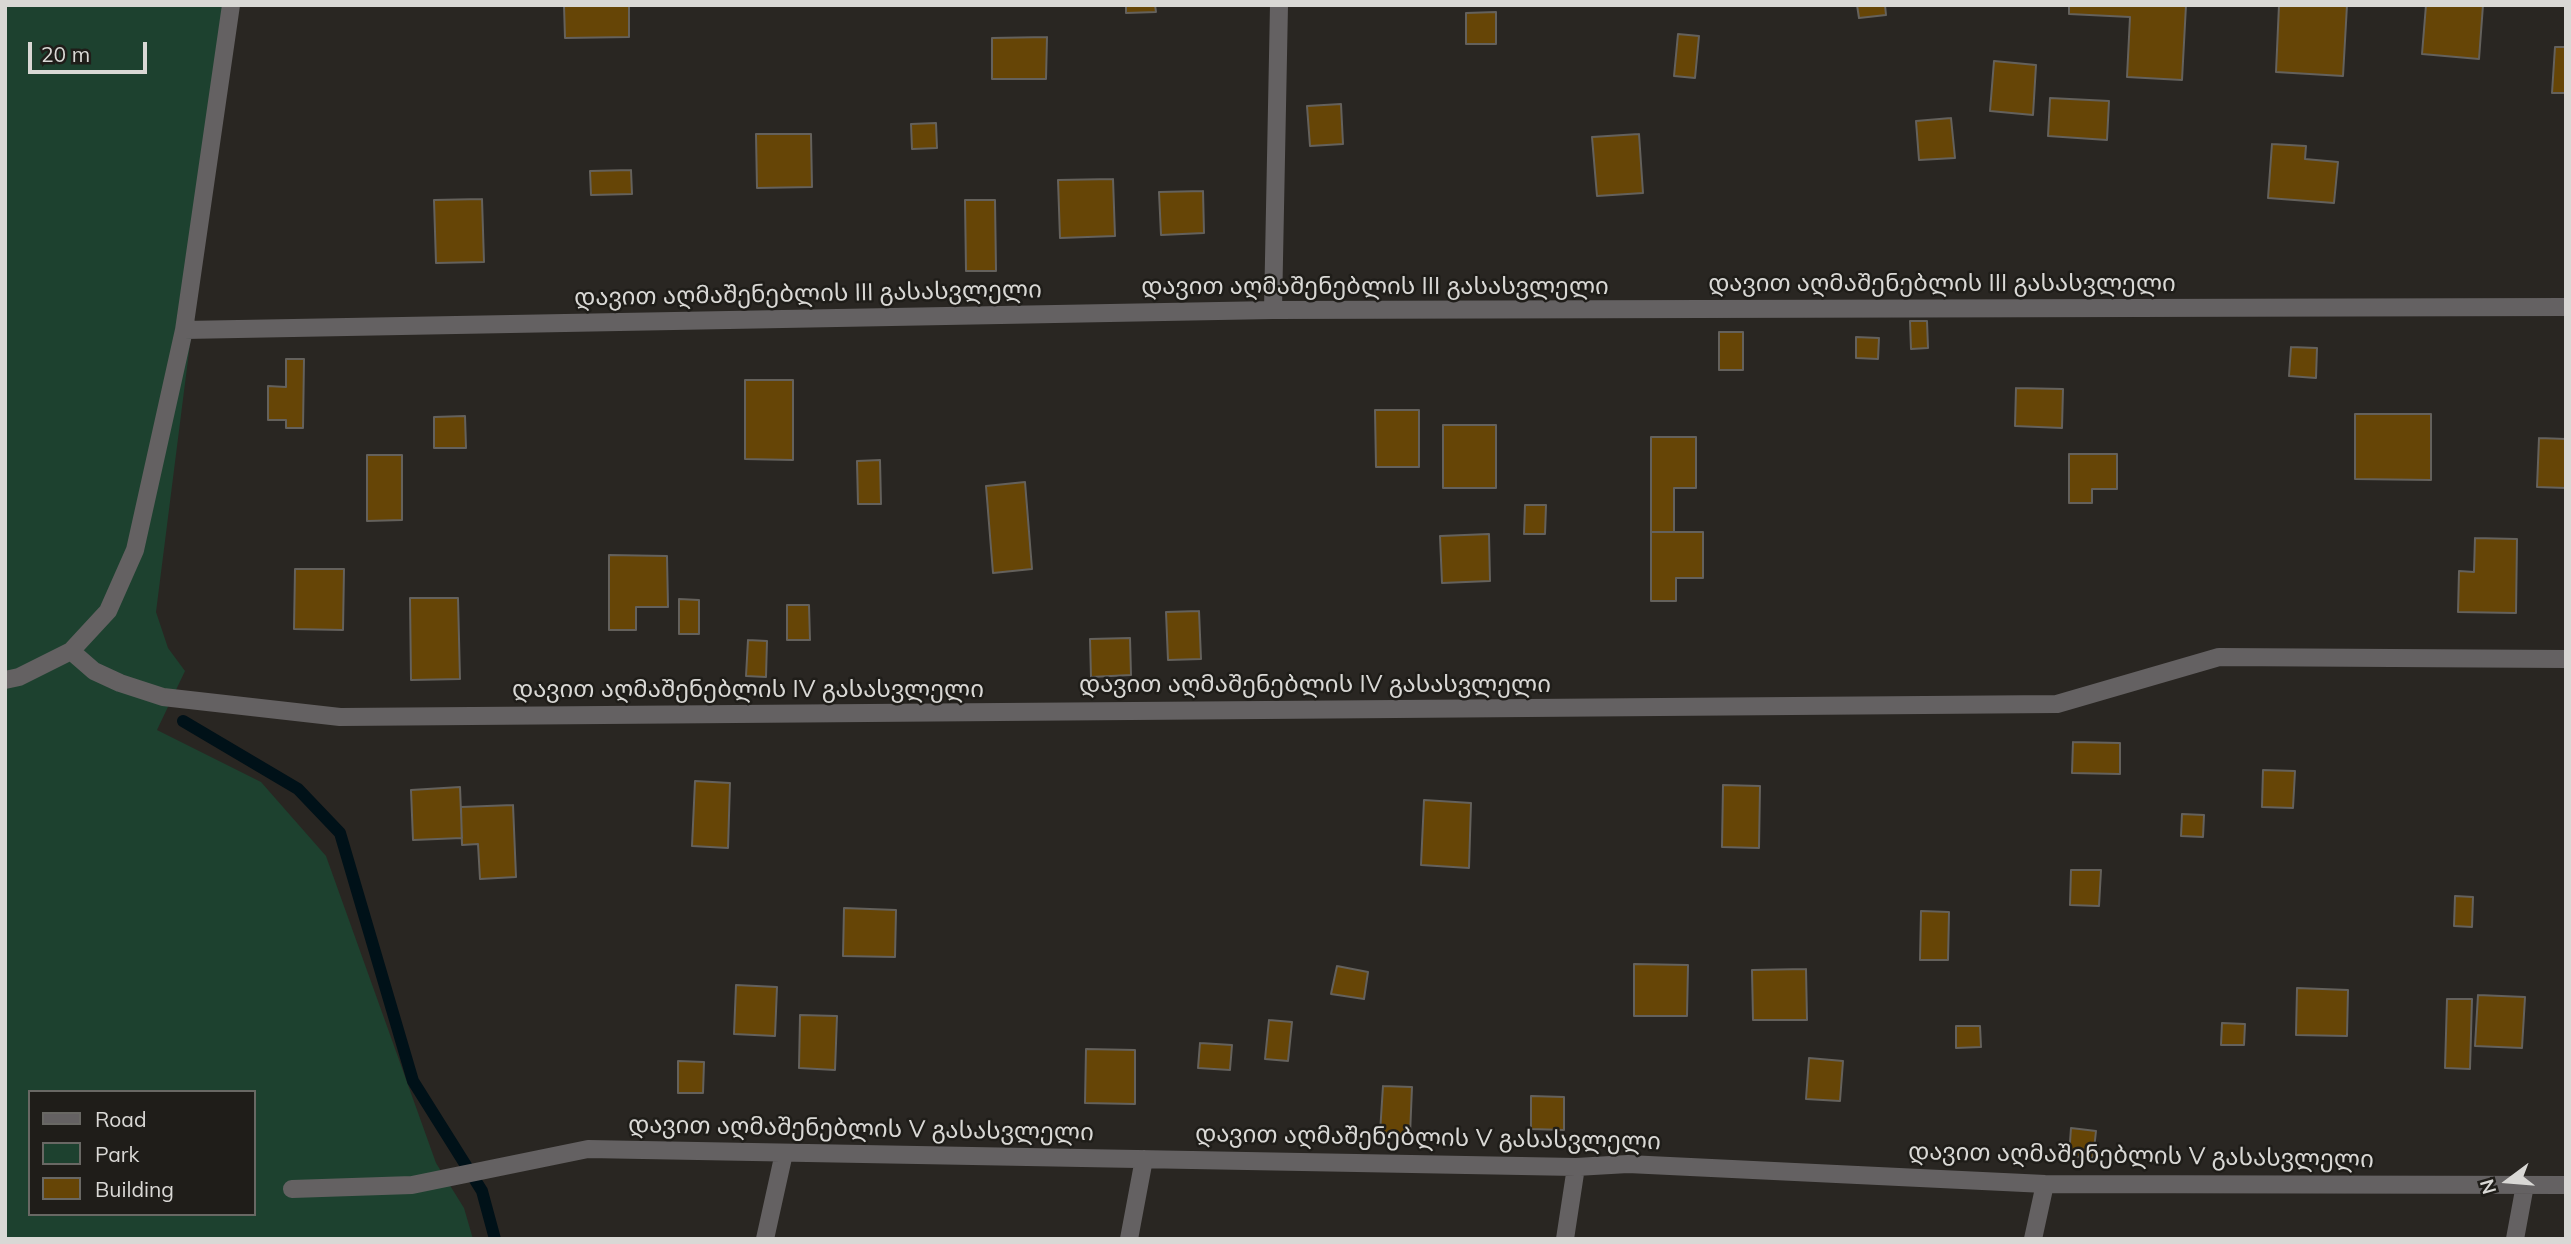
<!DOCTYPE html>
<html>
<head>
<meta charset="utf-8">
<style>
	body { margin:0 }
	#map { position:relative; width:2571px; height:1244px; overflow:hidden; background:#292622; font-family:Mulish,sans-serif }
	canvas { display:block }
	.frame { position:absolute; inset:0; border:7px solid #d9d8d5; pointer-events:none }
	.legend { position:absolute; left:28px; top:1090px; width:228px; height:126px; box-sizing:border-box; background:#1f1d19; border:2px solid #696864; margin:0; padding:9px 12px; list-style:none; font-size:21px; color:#d9d8d5 }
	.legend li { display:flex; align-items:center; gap:14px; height:35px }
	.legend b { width:35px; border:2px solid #696864 }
	.north { position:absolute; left:2473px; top:1146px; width:70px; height:70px; -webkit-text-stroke:5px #1f1d19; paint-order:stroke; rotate:254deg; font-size:19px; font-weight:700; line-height:28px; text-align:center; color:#d9d8d5 }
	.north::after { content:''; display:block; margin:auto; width:24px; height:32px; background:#d9d8d5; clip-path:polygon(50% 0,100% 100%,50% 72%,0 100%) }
	.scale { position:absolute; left:28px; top:42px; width:119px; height:32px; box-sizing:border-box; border:4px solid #d9d8d5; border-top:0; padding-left:9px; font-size:21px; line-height:24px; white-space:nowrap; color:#d9d8d5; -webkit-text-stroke:5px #1f1d19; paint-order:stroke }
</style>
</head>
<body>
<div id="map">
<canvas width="2571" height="1244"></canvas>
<div class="frame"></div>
<ul class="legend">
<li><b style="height:9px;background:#646162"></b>Road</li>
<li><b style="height:19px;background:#1d412f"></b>Park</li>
<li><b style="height:19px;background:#664506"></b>Building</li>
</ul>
<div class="north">N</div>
<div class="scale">20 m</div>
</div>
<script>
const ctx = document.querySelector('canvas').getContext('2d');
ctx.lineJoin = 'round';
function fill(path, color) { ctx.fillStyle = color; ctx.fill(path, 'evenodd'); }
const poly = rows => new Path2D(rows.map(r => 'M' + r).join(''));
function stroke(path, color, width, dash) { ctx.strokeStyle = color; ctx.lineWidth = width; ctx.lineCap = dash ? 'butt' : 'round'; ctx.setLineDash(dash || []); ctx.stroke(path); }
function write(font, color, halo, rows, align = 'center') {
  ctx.font = font + ' Mulish,"Noto Sans Georgian",sans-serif'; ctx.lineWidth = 5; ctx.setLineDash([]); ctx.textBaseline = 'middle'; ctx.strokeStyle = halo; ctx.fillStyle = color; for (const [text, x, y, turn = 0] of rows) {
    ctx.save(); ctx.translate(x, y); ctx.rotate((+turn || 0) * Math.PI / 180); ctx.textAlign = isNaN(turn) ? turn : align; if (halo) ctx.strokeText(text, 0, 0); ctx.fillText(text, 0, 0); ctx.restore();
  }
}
const green = poly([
	[5,5,233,5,156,612,168,648,185,671,157,730,261,782,326,856,436,1163,464,1208,473,1239,5,1239],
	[30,1092,254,1092,254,1214,30,1214]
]);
const stream = poly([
	[183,721,298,789,340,833,413,1081,482,1191,495,1239]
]);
const building = poly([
	[564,5,629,5,629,37,565,38,564,5],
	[1126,5,1155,5,1156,12,1126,13,1126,5],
	[1857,5,1885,5,1886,15,1859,18,1857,5],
	[2069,5,2186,5,2182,80,2127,77,2130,17,2069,14,2069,5],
	[2279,5,2347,5,2343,76,2276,72,2279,5],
	[2426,5,2483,5,2479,59,2422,54,2426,5],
	[1496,12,1496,44,1466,44,1466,13,1496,12],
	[1678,34,1699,36,1695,78,1674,76,1678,34],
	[1047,37,1046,79,992,79,992,38,1047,37],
	[2555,47,2566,47,2566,93,2552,93,2555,47],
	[1994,61,2036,65,2033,115,1990,111,1994,61],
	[2050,98,2109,101,2107,140,2048,136,2050,98],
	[1341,104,1343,144,1310,146,1307,106,1341,104],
	[1951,118,1955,158,1919,160,1916,121,1951,118],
	[936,123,937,148,912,149,911,124,936,123],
	[756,134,811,134,812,187,757,188,756,134],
	[1639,134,1643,193,1597,196,1592,137,1639,134],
	[2272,144,2306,146,2305,159,2338,162,2334,203,2268,198,2272,144],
	[631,170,632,194,591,195,590,171,631,170],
	[1113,179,1115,236,1060,238,1058,180,1113,179],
	[1203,191,1204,233,1161,235,1159,192,1203,191],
	[482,199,484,262,436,263,434,200,482,199],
	[965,200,995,200,996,271,966,271,965,200],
	[1910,321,1927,321,1928,348,1911,349,1910,321],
	[1719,332,1743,332,1743,370,1719,370,1719,332],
	[1856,337,1879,338,1878,359,1856,358,1856,337],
	[2291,347,2317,348,2316,378,2289,376,2291,347],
	[286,359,304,359,303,428,286,428,286,420,268,420,268,386,286,387,286,359],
	[745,380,793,380,793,460,745,459,745,380],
	[2016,388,2063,389,2062,428,2015,426,2016,388],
	[1375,410,1419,410,1419,467,1376,467,1375,410],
	[2355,414,2431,414,2431,480,2355,479,2355,414],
	[465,416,466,448,434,448,434,417,465,416],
	[1443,425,1496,425,1496,488,1443,488,1443,425],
	[1651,437,1696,437,1696,488,1674,488,1674,532,1651,532,1651,437],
	[2539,438,2566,439,2566,488,2537,487,2539,438],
	[2069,454,2117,454,2117,489,2092,489,2092,503,2069,503,2069,454],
	[367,455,402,455,402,520,367,521,367,455],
	[880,460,881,504,858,504,857,461,880,460],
	[1025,482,1032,569,993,573,986,486,1025,482],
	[1525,505,1546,505,1545,534,1524,534,1525,505],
	[1651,532,1703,532,1703,578,1676,578,1676,601,1651,601,1651,532],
	[1489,534,1490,581,1442,583,1440,536,1489,534],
	[2475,538,2517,539,2516,613,2458,612,2459,571,2474,572,2475,538],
	[609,555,667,556,668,607,636,607,636,630,609,630,609,555],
	[295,569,344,569,343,630,294,629,295,569],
	[410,598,458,598,460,679,411,680,410,598],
	[679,599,699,600,699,634,679,634,679,599],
	[787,605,809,605,810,640,787,640,787,605],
	[1199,611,1201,659,1168,660,1166,612,1199,611],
	[1130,638,1131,675,1091,677,1090,639,1130,638],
	[748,640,767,641,766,677,746,676,748,640],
	[2073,742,2120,743,2120,774,2072,773,2073,742],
	[2263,770,2295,771,2293,808,2262,807,2263,770],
	[695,781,730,783,728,848,692,846,695,781],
	[1723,785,1760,786,1759,848,1722,847,1723,785],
	[460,787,462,838,413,840,411,790,460,787],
	[1424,800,1471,803,1469,868,1421,865,1424,800],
	[513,805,516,877,480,879,478,844,462,845,461,807,513,805],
	[2182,814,2204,815,2203,837,2181,836,2182,814],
	[2071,870,2101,870,2099,906,2070,905,2071,870],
	[2455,896,2473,897,2472,927,2454,926,2455,896],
	[844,908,896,910,895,957,843,956,844,908],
	[1921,911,1949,912,1948,960,1920,960,1921,911],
	[1634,964,1688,965,1687,1016,1634,1016,1634,964],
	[1337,966,1368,972,1364,999,1331,994,1337,966],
	[1806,969,1807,1020,1753,1020,1752,970,1806,969],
	[736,985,777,987,775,1036,734,1034,736,985],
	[2297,988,2348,990,2347,1036,2296,1035,2297,988],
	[2478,995,2525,997,2522,1048,2475,1046,2478,995],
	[2447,999,2472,999,2470,1069,2445,1068,2447,999],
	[800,1015,837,1016,835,1070,799,1068,800,1015],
	[1269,1020,1292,1022,1288,1061,1265,1059,1269,1020],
	[2222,1023,2245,1024,2244,1045,2221,1045,2222,1023],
	[1956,1026,1980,1026,1981,1047,1956,1048,1956,1026],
	[1200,1043,1232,1045,1230,1070,1198,1068,1200,1043],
	[1086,1049,1135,1050,1135,1104,1085,1103,1086,1049],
	[1809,1058,1843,1061,1840,1101,1806,1099,1809,1058],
	[678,1061,704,1062,703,1093,678,1093,678,1061],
	[1383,1086,1412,1087,1410,1135,1380,1133,1383,1086],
	[1531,1096,1564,1097,1564,1130,1531,1129,1531,1096],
	[2071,1128,2096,1131,2093,1158,2069,1156,2071,1128]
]);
const minor = poly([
	[1273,310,1279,5],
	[184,330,1273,310,2566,307],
	[71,651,94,671,120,683,163,697,340,717,2057,704,2219,657,2566,659],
	[5,680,19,677,71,651,108,611,135,550,184,330,231,5],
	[292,1189,412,1185,588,1149,1576,1167,1628,1164,2045,1184,2566,1185],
	[765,1239,784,1153],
	[1129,1239,1144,1159],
	[1565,1239,1576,1167],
	[2033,1239,2045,1184],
	[2515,1239,2525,1185]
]);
const streetNames = [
	["დავით აღმაშენებლის III გასასვლელი",1942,284],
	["დავით აღმაშენებლის III გასასვლელი",1375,287],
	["დავით აღმაშენებლის III გასასვლელი",808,294,-1],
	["დავით აღმაშენებლის IV გასასვლელი",1315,685],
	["დავით აღმაშენებლის IV გასასვლელი",748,690],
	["დავით აღმაშენებლის V გასასვლელი",861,1129,1],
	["დავით აღმაშენებლის V გასასვლელი",1428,1138,1],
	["დავით აღმაშენებლის V გასასვლელი",2141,1156,1]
];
fill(green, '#1d412f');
stroke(stream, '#001118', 12);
fill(building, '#664506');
stroke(building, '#64615c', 2);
stroke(minor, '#646162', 18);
write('24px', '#d9d8d5', '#1f1d19', streetNames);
</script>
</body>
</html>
